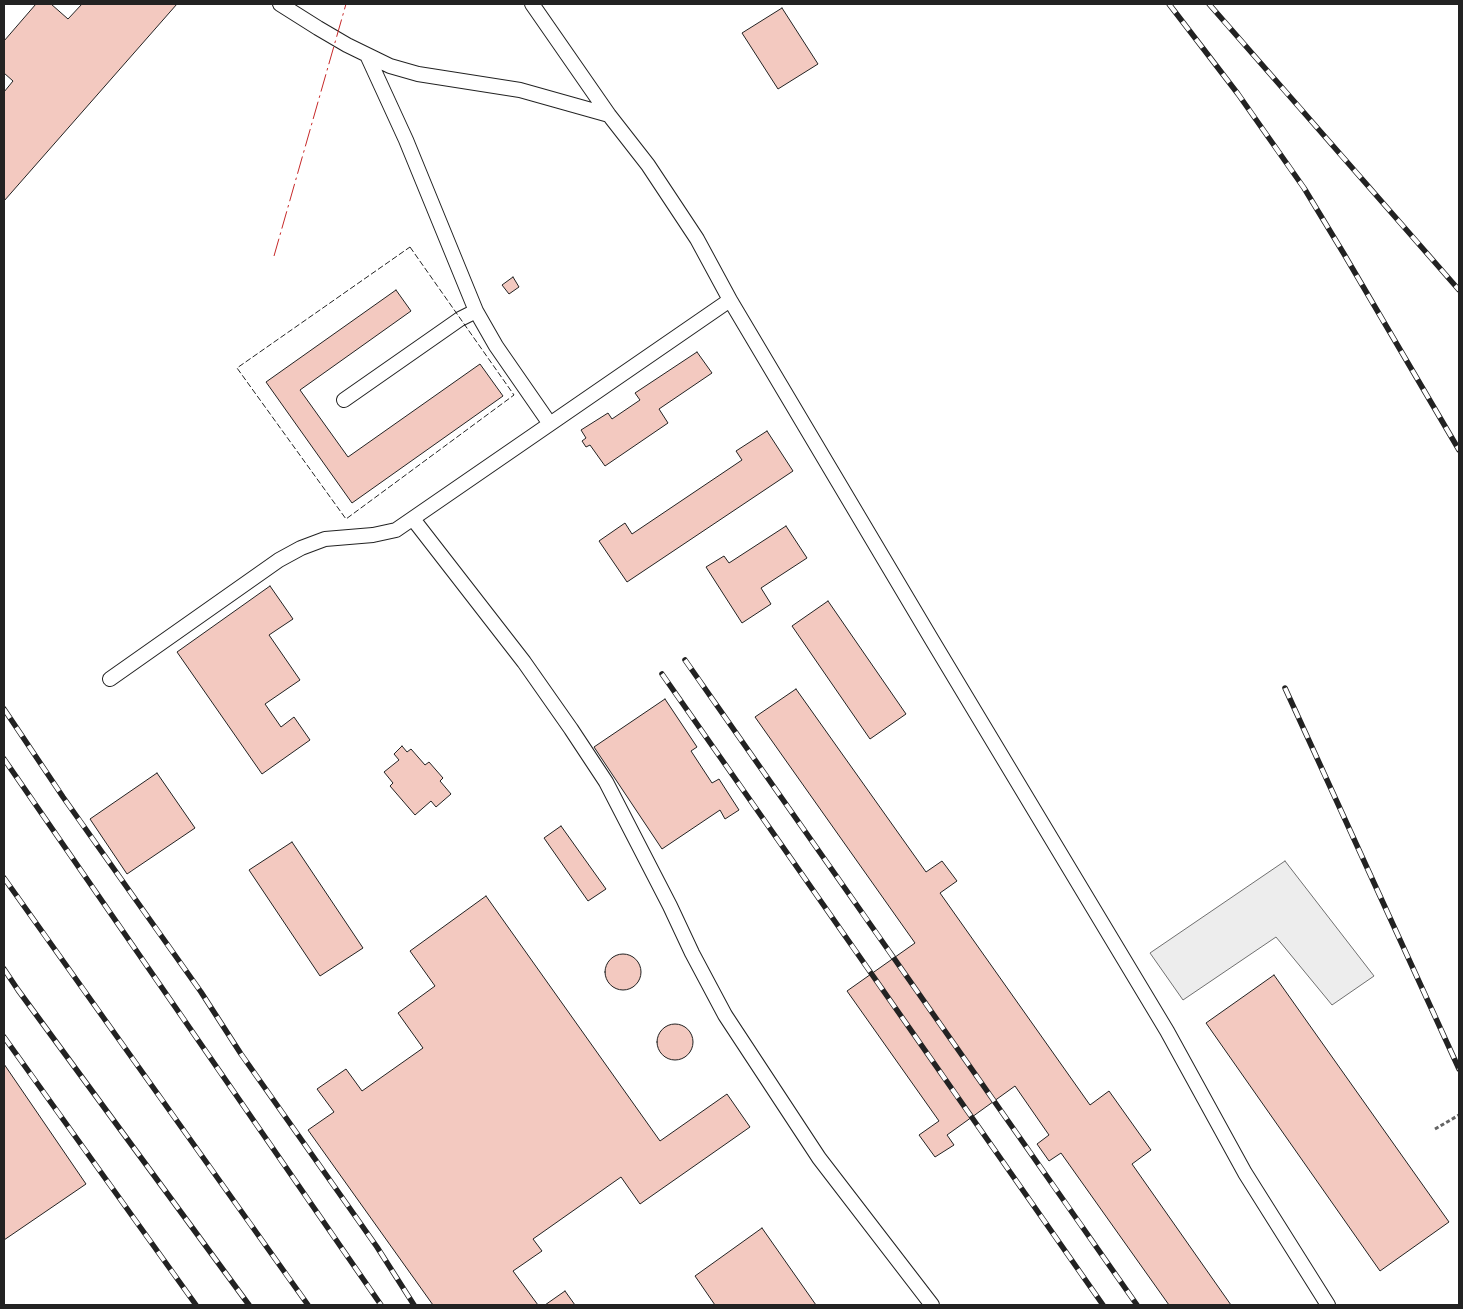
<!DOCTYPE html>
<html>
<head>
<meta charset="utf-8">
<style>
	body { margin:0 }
	#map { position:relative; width:1463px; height:1309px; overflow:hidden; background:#fff; font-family:"Alegreya Sans",sans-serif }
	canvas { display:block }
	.frame { position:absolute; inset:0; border:5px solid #222; pointer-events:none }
</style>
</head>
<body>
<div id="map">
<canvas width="1463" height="1309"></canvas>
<div class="frame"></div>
</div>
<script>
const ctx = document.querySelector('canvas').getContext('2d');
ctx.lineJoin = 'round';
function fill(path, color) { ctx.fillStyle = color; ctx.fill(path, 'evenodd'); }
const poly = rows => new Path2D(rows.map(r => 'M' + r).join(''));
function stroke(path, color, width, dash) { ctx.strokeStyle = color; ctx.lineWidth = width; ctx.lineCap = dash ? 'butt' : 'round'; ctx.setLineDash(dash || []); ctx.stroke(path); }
const parking = poly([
	[1285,861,1374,976,1332,1005,1276,937,1183,1000,1150,953,1285,861]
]);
const building = poly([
	[36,4,51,4,68,19,82,4,177,4,4,201,4,92,13,81,4,73,4,41,36,4],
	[782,8,818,64,778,89,742,33,782,8],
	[513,277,519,287,509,294,502,285,513,277],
	[396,290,411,311,300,390,348,457,480,364,503,396,352,503,266,382,396,290],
	[697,352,712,373,659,409,668,423,605,466,590,445,586,447,582,441,586,438,581,430,608,413,612,419,640,400,635,393,697,352],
	[767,431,793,471,627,582,599,541,625,523,632,534,742,460,736,451,767,431],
	[786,526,807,558,761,588,771,604,742,623,706,567,724,556,729,563,786,526],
	[270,586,293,619,269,635,300,680,265,704,281,727,294,717,310,740,262,774,177,652,270,586],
	[828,601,906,714,870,739,792,626,828,601],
	[796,689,926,872,942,861,957,881,940,893,1090,1105,1109,1091,1151,1150,1132,1164,1231,1305,1169,1305,1061,1153,1049,1161,1037,1144,1049,1135,1015,1086,947,1135,954,1145,935,1157,919,1135,939,1121,847,991,915,943,755,717,796,689],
	[665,699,697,747,691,751,712,783,719,779,739,810,725,819,720,810,662,849,594,747,665,699],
	[402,746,407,752,411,749,425,765,429,762,443,778,440,781,451,794,436,807,431,801,415,815,390,786,393,783,384,772,399,760,394,754,402,746],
	[157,773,195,828,127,874,90,819,157,773],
	[561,826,606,889,588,901,544,838,561,826],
	[292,842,363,948,320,976,249,870,292,842],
	[486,896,660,1141,727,1094,750,1127,640,1204,621,1177,533,1239,542,1251,513,1271,538,1305,433,1305,308,1130,334,1112,317,1089,346,1069,362,1091,423,1048,398,1013,435,986,410,951,486,896],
	'605 972a18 18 0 1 1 36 0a18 18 0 1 1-36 0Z',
	[1274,975,1449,1222,1380,1271,1206,1023,1274,975],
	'657 1042a18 18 0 1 1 36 0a18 18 0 1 1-36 0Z',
	[4,1064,86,1184,4,1240,4,1064],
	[762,1228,816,1305,715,1305,695,1276,762,1228],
	[565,1291,575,1305,545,1305,565,1291]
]);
const path = poly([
	[1435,1129,1459,1115]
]);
const service = poly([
	[280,4,318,28,347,45,390,66,418,74,520,90,609,115],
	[532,4,609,115,648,165,697,239,730,300,932,640,1167,1031,1245,1173,1328,1305],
	[367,55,406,140,476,311,496,346,550,424],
	[344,400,460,319,476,311],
	[413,519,524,662,571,729,606,782,670,906,692,953,725,1015,819,1158,932,1305],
	[110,679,279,560,301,548,325,539,373,535,396,530,730,300]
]);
const rail = poly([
	[1169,4,1238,94,1304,188,1344,254,1459,450],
	[1209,4,1459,290],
	[685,660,1137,1305],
	[662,674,1103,1305],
	[1285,688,1459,1069],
	[4,709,63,797,201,992,241,1054,377,1247,414,1305],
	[4,759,381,1305],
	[4,878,308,1305],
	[4,969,18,990,249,1305],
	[4,1037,196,1305]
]);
const fence = poly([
	[410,247,514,395,346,519,237,368,410,247]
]);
const power = poly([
	[274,256,346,4]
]);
fill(parking, '#ededed');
stroke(parking, '#6f6f6f', 1);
fill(building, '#f3c9c0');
stroke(building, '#222', 1);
stroke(service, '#222', 16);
stroke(path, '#646464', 3, [4, 2.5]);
stroke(service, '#fff', 14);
stroke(rail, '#222', 5.5);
stroke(rail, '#fff', 4, [11]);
stroke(fence, '#222', 1, [6, 2.5]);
stroke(power, '#c62828', 1, [18, 4, 2.5, 4]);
</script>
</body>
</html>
